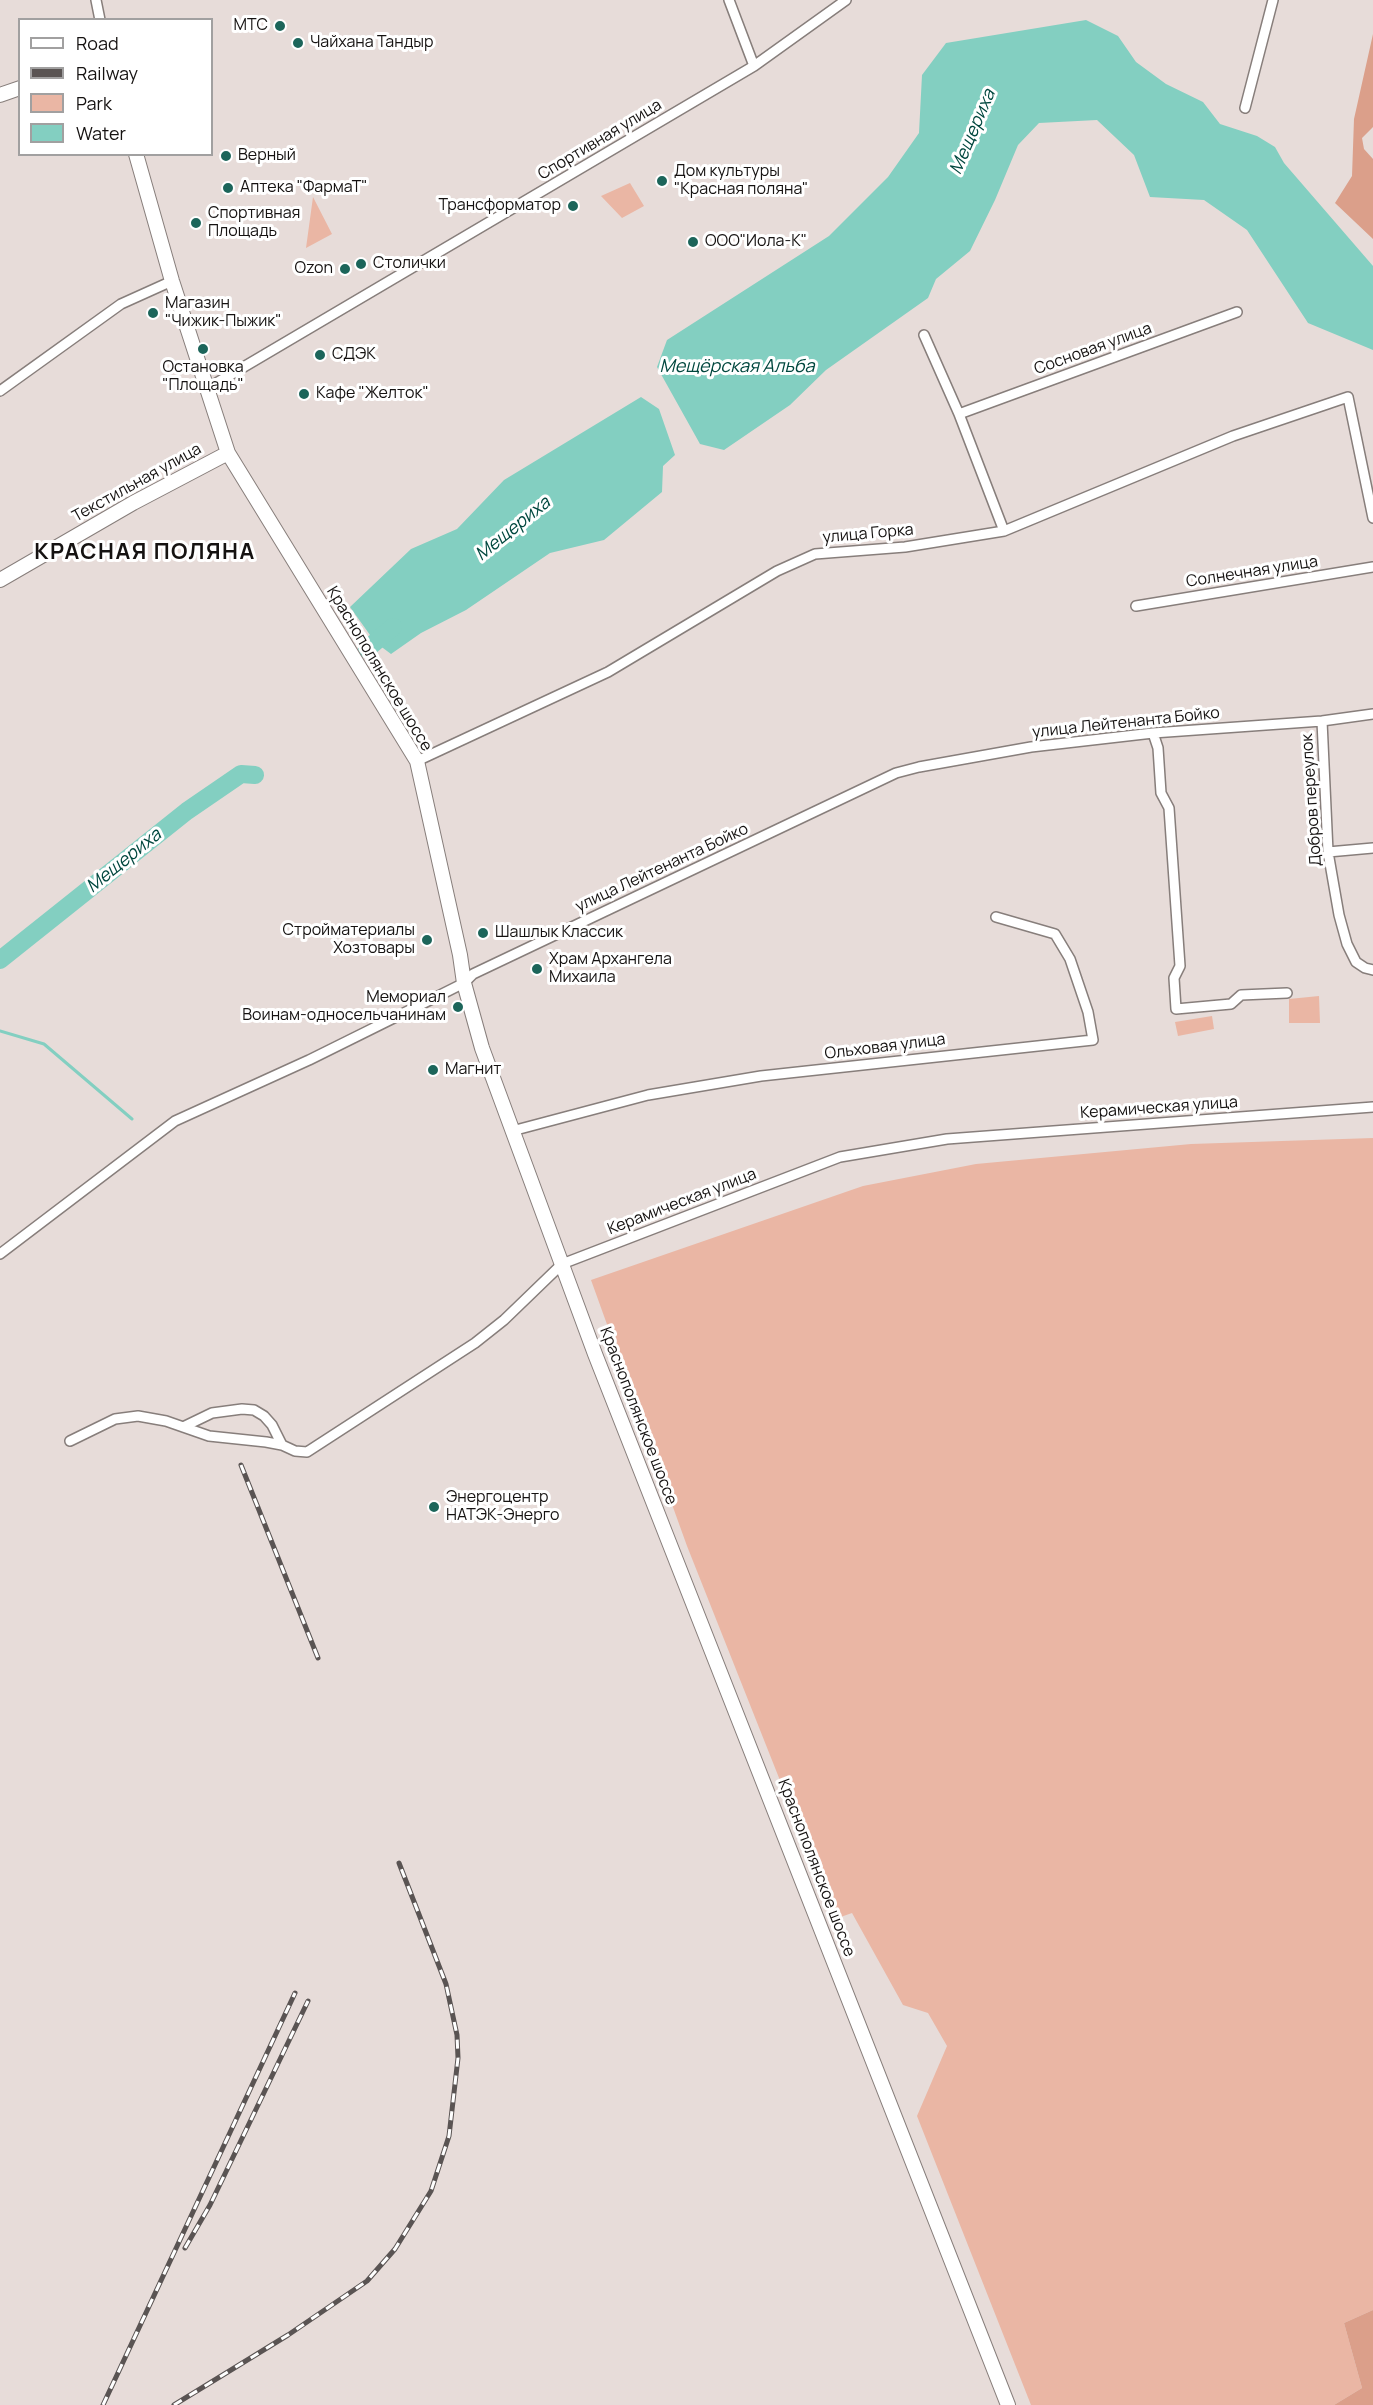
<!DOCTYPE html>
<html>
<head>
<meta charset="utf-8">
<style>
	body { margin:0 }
	#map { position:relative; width:1373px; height:2405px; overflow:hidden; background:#e7dcd9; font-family:Manrope,sans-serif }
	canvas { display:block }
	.legend { position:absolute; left:18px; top:18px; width:195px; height:138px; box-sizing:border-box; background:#fff; border:2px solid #a1a0a0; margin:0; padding:8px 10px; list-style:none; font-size:18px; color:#151211 }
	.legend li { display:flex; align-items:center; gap:12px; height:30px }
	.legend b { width:30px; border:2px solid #a1a0a0 }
</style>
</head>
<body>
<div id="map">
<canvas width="1373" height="2405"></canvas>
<ul class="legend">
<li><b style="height:8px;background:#fff"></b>Road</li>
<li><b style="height:8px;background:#5a5453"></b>Railway</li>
<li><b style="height:16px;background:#eab6a4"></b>Park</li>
<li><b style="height:16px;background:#83cfc1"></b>Water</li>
</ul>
</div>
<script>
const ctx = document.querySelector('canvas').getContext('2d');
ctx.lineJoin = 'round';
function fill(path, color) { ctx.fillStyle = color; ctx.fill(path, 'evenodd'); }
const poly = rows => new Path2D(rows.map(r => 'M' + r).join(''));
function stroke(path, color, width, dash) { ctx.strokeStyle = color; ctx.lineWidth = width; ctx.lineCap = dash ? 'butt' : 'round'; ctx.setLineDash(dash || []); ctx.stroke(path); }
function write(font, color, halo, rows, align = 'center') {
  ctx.font = font + ' Manrope,sans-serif'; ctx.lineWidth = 6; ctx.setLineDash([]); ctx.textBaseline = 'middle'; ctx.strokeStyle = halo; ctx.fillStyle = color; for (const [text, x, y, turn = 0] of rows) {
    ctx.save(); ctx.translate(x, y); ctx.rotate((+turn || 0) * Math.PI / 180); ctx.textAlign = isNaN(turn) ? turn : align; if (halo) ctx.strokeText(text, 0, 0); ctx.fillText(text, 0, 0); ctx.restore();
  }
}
const green = poly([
	[630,183,644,206,622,218,601,196],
	[313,197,332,234,306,248],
	[1319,996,1320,1023,1289,1023,1289,999],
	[1212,1016,1214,1029,1178,1036,1175,1022],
	[1373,1138,1373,2310,1344,2323,1362,2388,1334,2405,1031,2405,917,2116,947,2046,928,2013,903,2005,852,1913,835,1919,687,1546,591,1280,863,1186,976,1164,1191,1144]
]);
const forest = poly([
	[1373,34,1373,127,1362,138,1364,149,1373,159,1373,239,1335,203,1352,176,1354,119],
	[1373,2310,1373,2405,1334,2405,1362,2388,1344,2323]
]);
const water = poly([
	[1086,20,1118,36,1136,62,1166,84,1203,102,1220,124,1257,136,1275,147,1284,163,1373,266,1373,350,1308,323,1247,230,1204,200,1150,197,1134,155,1097,120,1039,123,1018,145,995,200,970,251,936,279,928,298,826,370,790,405,724,450,700,444,657,367,667,340,829,236,888,177,919,133,922,75,946,43],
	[641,397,659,409,675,455,663,466,662,492,604,540,550,553,466,610,421,633,391,654,375,642,350,607,411,549,457,529,504,480]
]);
const stream = poly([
	[0,1031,44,1044,132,1119]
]);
const river = poly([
	[367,649,393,627],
	[0,960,187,811,241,774,255,775]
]);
const street = poly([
	[96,0,100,20],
	[729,0,754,66],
	[1245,108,1273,0],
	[924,335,959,414,1004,531],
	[208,388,754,66,846,0],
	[0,391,121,304,172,281],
	[959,414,1237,312],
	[1136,606,1373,567],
	[1322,721,1328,852,1339,915,1347,944,1356,962,1365,968,1373,970],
	[1153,733,1158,748,1161,793,1169,808,1180,966,1174,978,1176,1009,1231,1004,1241,995,1287,993],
	[417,761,608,672,777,571,815,554,905,547,1004,531,1233,436,1348,397,1373,518],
	[1328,852,1373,848],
	[512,1131,648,1095,761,1076,1093,1040,1088,1012,1070,959,1055,934,996,917],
	[0,1254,175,1121,309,1060,436,997,464,983,473,974,896,773,919,767,1031,747,1153,733,1322,721,1373,714],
	[183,1427,212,1413,242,1409,254,1410,264,1416,272,1425,282,1445],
	[70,1441,115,1419,138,1416,166,1421,209,1436,266,1442,282,1445,295,1451,307,1452,475,1343,504,1320,562,1264,840,1157,947,1139,1373,1107]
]);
const secondary = poly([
	[0,95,20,88],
	[136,154,172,281,228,453,417,761,460,955,464,983,482,1048,595,1354,1008,2405],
	[0,580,133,503,228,453]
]);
const rail = poly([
	[241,1465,318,1658],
	[185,2248,210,2205,308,2001],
	[103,2405,295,1993],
	[174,2405,288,2335,367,2281,395,2249,431,2191,449,2136,458,2058,457,2035,446,1984,399,1863]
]);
const markers = [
	[280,26,6,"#1c655a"],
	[298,43,6,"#1c655a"],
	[226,156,6,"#1c655a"],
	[662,181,6,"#1c655a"],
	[228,188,6,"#1c655a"],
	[573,206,6,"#1c655a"],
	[196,223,6,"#1c655a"],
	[693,242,6,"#1c655a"],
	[361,264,6,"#1c655a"],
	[345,269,6,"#1c655a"],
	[153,313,6,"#1c655a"],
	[203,349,6,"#1c655a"],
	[320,355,6,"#1c655a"],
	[304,394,6,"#1c655a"],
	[483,933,6,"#1c655a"],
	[427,940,6,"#1c655a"],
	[537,969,6,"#1c655a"],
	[458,1007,6,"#1c655a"],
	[433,1070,6,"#1c655a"],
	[434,1507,6,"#1c655a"]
];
const poiNames = [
	["МТС",268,26,"right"],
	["Чайхана Тандыр",310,43],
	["Верный",238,156],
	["Дом культуры",674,172],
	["\"Красная поляна\"",674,190],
	["Аптека \"ФармаТ\"",240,188],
	["Трансформатор",561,206,"right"],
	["Спортивная",208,214],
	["Площадь",208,232],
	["ООО\"Иола-К\"",705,242],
	["Столички",373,264],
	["Ozon",333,269,"right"],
	["Магазин",165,304],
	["\"Чижик-Пыжик\"",165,322],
	["СДЭК",332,355],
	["Остановка",203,368,"center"],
	["\"Площадь\"",203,386,"center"],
	["Кафе \"Желток\"",316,394],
	["Стройматериалы",415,931,"right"],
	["Хозтовары",415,949,"right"],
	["Шашлык Классик",495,933],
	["Храм Архангела",549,960],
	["Михаила",549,978],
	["Мемориал",446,998,"right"],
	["Воинам-односельчанинам",446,1016,"right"],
	["Магнит",445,1070],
	["Энергоцентр",446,1498],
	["НАТЭК-Энерго",446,1516]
];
const streetNames = [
	["Спортивная улица",600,140,-31],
	["Сосновая улица",1093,349,-20],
	["Текстильная улица",137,483,-29],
	["улица Горка",868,534,-5],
	["Солнечная улица",1252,572,-9],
	["Краснополянское шоссе",379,669,59],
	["улица Лейтенанта Бойко",1126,723,-6],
	["Добров переулок",1312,800,-94],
	["улица Лейтенанта Бойко",662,868,-25],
	["Ольховая улица",885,1047,-7],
	["Керамическая улица",1159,1108,-4],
	["Керамическая улица",682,1202,-21],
	["Краснополянское шоссе",638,1416,69],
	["Краснополянское шоссе",816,1868,69]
];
const waterNames = [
	["Мещериха",973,132,-67],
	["Мещёрская Альба",737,367],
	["Мещериха",513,529,-39],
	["Мещериха",124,861,-39]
];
const districtNames = [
	["КРАСНАЯ ПОЛЯНА",145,553]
];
fill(green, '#eab6a4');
fill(forest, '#db9f8a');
fill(water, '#83cfc1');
stroke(stream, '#83cfc1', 3);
stroke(river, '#83cfc1', 18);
stroke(street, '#877e7b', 12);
stroke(secondary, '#877e7b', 16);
stroke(street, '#fff', 9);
stroke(secondary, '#fff', 14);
stroke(rail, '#5a5453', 5);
stroke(rail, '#fff', 3, [9]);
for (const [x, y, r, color] of markers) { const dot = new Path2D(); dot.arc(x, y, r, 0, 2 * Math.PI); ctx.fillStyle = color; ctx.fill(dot); stroke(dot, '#fff', 2); }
write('16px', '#151211', '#fff', poiNames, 'left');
write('16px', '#151211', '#fff', streetNames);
write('italic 18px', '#00473e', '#fff', waterNames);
ctx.letterSpacing = '1.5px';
write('bold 22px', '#151211', '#fff', districtNames);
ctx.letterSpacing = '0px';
</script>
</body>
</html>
